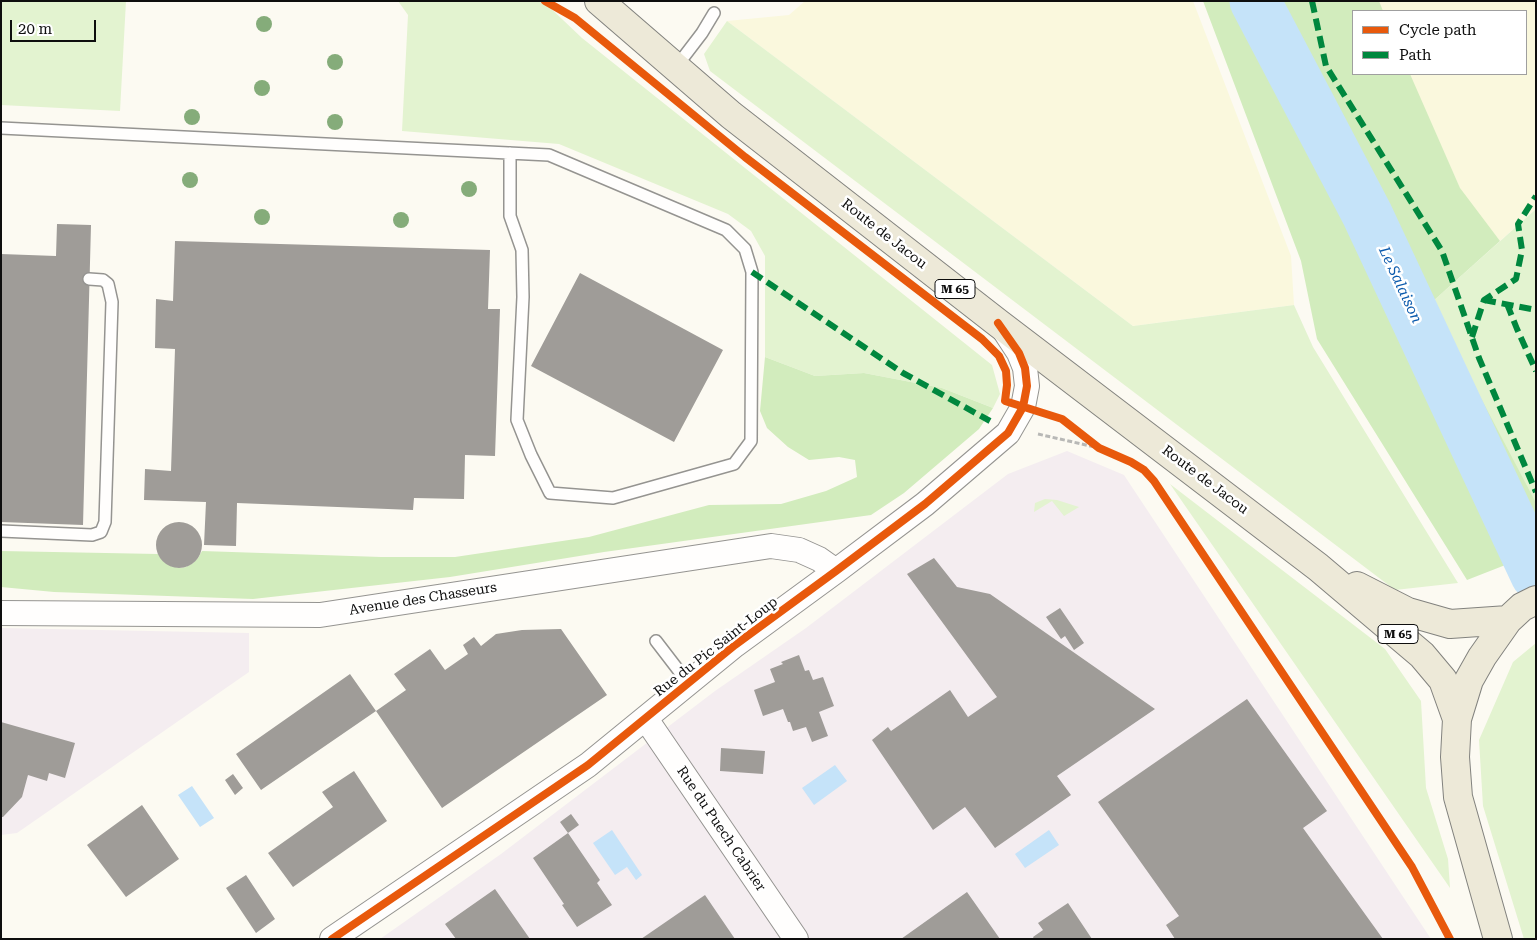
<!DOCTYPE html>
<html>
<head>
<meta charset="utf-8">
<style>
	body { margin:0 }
	#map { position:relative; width:1537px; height:940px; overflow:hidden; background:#fcfaf2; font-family:"Roboto Serif",serif }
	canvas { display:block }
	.frame { position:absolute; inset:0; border:2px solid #0e0e0e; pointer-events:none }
	.legend { position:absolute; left:1352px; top:10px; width:175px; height:65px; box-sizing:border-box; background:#fff; border:1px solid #9f9f9f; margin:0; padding:6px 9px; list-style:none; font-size:15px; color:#0e0e0e }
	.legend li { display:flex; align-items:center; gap:10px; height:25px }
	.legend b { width:25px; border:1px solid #9f9f9f }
	.scale { position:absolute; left:10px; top:20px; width:86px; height:22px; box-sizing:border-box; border:2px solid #0e0e0e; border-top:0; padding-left:6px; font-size:15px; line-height:18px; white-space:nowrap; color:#0e0e0e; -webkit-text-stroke:4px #fff; paint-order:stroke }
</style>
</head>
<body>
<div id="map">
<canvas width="1537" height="940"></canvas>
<div class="frame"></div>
<ul class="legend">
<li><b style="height:6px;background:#e8590c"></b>Cycle path</li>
<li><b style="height:6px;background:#00873e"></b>Path</li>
</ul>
<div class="scale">20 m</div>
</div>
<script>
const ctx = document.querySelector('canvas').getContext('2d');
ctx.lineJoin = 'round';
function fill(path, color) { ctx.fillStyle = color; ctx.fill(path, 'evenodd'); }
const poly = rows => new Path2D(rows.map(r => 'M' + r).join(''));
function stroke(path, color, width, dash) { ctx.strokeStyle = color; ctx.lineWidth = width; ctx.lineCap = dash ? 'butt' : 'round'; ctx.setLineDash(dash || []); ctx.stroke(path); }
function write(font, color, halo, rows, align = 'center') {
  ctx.font = font + ' "Roboto Serif",serif'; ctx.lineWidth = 5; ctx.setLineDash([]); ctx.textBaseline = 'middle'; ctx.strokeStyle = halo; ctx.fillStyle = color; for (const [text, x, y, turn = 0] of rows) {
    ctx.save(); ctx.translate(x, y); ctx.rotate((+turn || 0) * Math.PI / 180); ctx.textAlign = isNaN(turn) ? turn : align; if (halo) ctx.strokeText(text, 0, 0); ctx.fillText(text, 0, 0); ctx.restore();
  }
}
const industrial = poly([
	[1067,451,1124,475,1431,939,380,939,501,854,715,691,806,628,1008,474],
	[1,628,249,633,249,672,17,833,1,835]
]);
const farmland = poly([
	[805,1,1193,1,1291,256,1294,305,1133,326,727,21,789,15],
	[1378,1,1536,1,1536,209,1500,241,1466,202,1409,74,1526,74,1526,11,1382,11]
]);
const green = poly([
	[1,1,126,1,120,111,1,105],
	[398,1,543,1,582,38,992,365,1000,394,993,408,942,388,864,373,815,376,765,357,765,256,751,231,728,214,559,144,402,131,408,15],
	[727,21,1133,326,1294,305,1313,347,1458,583,1395,590,710,71,704,54],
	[1536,209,1536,512,1431,303],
	[1170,484,1385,649,1421,701,1426,788,1448,859,1450,888],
	[1045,499,1057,500,1079,507,1064,516,1052,501,1034,512,1035,503],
	[1536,643,1536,939,1524,939,1483,806,1479,740,1513,662]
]);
const forest = poly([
	[1203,1,1379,1,1383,11,1353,11,1353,74,1410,74,1460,188,1500,241,1431,303,1536,503,1536,553,1467,580,1317,339,1301,261],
	[765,357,815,376,864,373,942,388,993,408,979,429,904,493,871,515,604,552,450,577,253,599,54,592,1,587,1,551,158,554,164,562,171,566,179,568,186,567,193,563,198,558,202,551,381,557,455,557,589,537,709,505,781,504,826,491,857,477,855,460,839,457,809,460,788,447,767,428,760,411]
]);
const water = poly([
	[835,765,847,781,814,805,802,788],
	[192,786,214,818,200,827,178,795],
	[612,830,642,875,636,880,627,867,615,875,593,843],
	[1049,830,1059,845,1025,868,1015,854]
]);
const river = poly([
	[1255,1,1367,214,1536,575]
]);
const building = poly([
	[57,224,91,225,83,525,1,522,1,254,56,256],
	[175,241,490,250,488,309,500,309,495,456,465,455,464,499,414,498,413,510,237,503,236,546,204,545,206,502,144,500,145,469,171,471,175,349,155,348,156,299,173,301],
	[580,273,723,350,674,442,531,366],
	'156 545a23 23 0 1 1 46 0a23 23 0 1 1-46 0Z',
	[934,558,957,587,990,594,1155,709,1057,776,1071,795,995,848,965,807,933,830,872,740,888,727,891,731,950,690,968,717,997,697,907,574],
	[1060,608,1084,643,1074,650,1065,636,1061,639,1046,617],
	[561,629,607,695,442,808,376,711,406,690,394,674,430,649,445,670,468,654,463,645,474,637,481,646,496,634,522,630],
	[799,655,805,671,809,670,813,680,823,677,834,706,819,712,828,736,812,742,806,727,793,731,790,722,788,722,783,709,763,716,754,690,775,682,770,669,783,664,781,662],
	[350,674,376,711,261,790,236,754],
	[1247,699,1327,811,1303,828,1383,939,1175,939,1166,925,1179,916,1098,802],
	[1,722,75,743,65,778,49,773,47,781,28,775,22,797,3,817,1,817],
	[721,748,765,751,763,774,720,771],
	[354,771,387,821,293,887,268,853,333,807,322,792],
	[233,774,243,788,235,795,225,780],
	[142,805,179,859,126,897,87,845],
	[571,814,579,825,568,833,600,880,597,883,612,905,577,927,562,905,564,904,533,858,568,833,560,822],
	[246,875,275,919,256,933,226,888],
	[495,889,530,939,456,939,445,924],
	[967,892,1000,939,901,939],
	[705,895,735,939,641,939],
	[1068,903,1092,939,1034,939,1033,937,1043,930,1038,923]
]);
const path = poly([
	[1038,434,1099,448]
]);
const service = poly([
	[676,67,702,33,714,13],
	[1,128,549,155,726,230,745,249,752,272,751,441,734,464,613,498,550,493,531,455,517,420,523,297,522,250,510,216,510,153],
	[1,531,92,535,101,532,105,522,112,302,108,284,103,280,89,279],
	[656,641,689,684]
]);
const minor = poly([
	[1,613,320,615,771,546,799,550,819,559,836,571],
	[646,719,796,939],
	[332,939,588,765,735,645,836,571,925,504,1008,433,1023,407,1027,386,1025,368,1019,353,1004,330]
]);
const primary = poly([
	[599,1,731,115,998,323,1318,567,1422,655,1443,680,1457,719],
	[1357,586,1408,612,1450,624,1508,620],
	[1498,939,1458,797,1455,757,1457,719,1469,680,1482,657,1508,620,1522,607,1536,600]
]);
const quiet = poly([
	[1312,1,1326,66,1442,251,1479,358,1536,492],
	[752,272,903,373,990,421],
	[1484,300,1536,310],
	[1507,304,1517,329,1536,371],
	[1472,337,1484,300,1516,279,1522,250,1518,224,1536,196]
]);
const cycleway = poly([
	[545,1,575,18,745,157,982,339,999,356,1006,371,1007,385,1005,401,1062,419,1099,448,1131,462,1144,470,1154,481,1412,867,1450,939],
	[332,939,588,765,735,645,836,571,925,504,1008,433,1023,407,1027,386,1025,368,1019,353,998,323]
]);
const trees = [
	[264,24],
	[335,62],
	[262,88],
	[192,117],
	[335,122],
	[190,180],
	[469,189],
	[262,217],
	[401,220]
];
const shields = [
	[955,289,40],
	[1398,634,40]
];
const shieldNames = [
	["M 65",955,289],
	["M 65",1398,634]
];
const streetNames = [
	["Route de Jacou",884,234,38],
	["Route de Jacou",1205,480,37],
	["Avenue des Chasseurs",423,599,-9],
	["Rue du Pic Saint-Loup",716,647,-38],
	["Rue du Puech Cabrier",721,829,56]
];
const waterNames = [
	["Le Salaison",1400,285,65]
];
fill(industrial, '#f4edf0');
fill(farmland, '#faf8dd');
fill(green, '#e3f3d0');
fill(forest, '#d2ecbd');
fill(water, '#c5e3f9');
stroke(river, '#c5e3f9', 51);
fill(building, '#9f9c98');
stroke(service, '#959491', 14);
stroke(minor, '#959491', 26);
stroke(primary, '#82827e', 30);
stroke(path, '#b8b8b6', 3, [5, 2.5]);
stroke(service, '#fffefd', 11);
stroke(minor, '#fffefd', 24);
stroke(primary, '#ede9d8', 28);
stroke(quiet, '#00873e', 6, [12, 6]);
stroke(cycleway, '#e8590c', 8);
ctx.fillStyle = '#85ac7a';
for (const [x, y] of trees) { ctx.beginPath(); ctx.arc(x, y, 8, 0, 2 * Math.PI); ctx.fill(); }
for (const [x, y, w] of shields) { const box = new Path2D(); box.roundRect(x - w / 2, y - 9.5, w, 19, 4); ctx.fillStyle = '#fff'; ctx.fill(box); stroke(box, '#0e0e0e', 1); }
write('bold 12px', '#0e0e0e', null, shieldNames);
write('14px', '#0e0e0e', '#fff', streetNames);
write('italic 15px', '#0b5aac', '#fff', waterNames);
</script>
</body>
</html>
